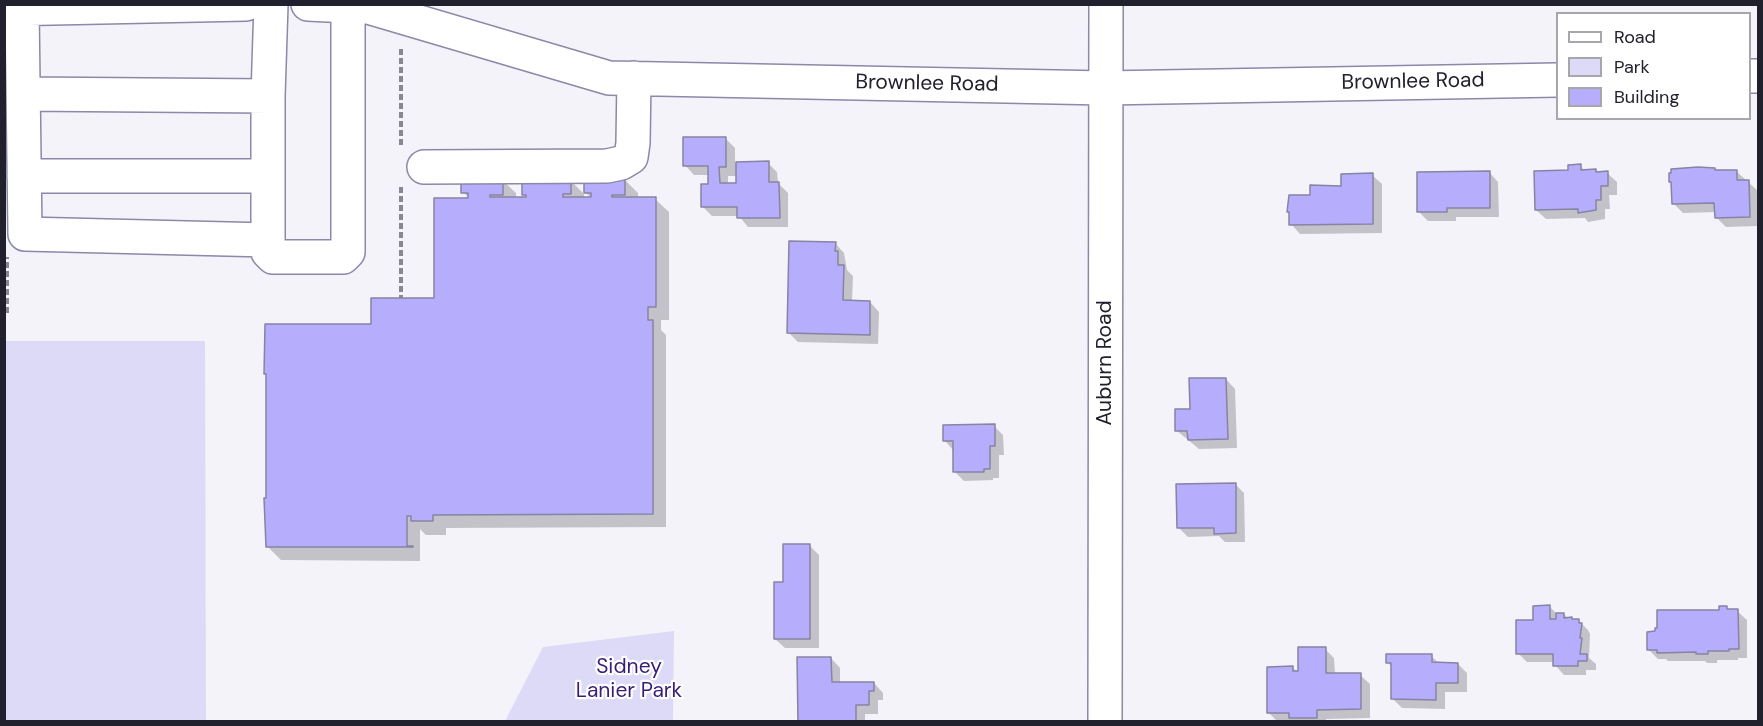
<!DOCTYPE html>
<html>
<head>
<meta charset="utf-8">
<style>
	body { margin:0 }
	#map { position:relative; width:1763px; height:726px; overflow:hidden; background:#f4f3fa; font-family:"DM Sans",sans-serif }
	canvas { display:block }
	.frame { position:absolute; inset:0; border:6px solid #21202d; pointer-events:none }
	.legend { position:absolute; left:1556px; top:12px; width:195px; height:108px; box-sizing:border-box; background:#fff; border:2px solid #a6a6ab; margin:0; padding:8px 10px; list-style:none; font-size:18px; color:#21202d }
	.legend li { display:flex; align-items:center; gap:12px; height:30px }
	.legend b { width:30px; border:2px solid #a6a6ab }
</style>
</head>
<body>
<div id="map">
<canvas width="1763" height="726"></canvas>
<div class="frame"></div>
<ul class="legend">
<li><b style="height:8px;background:#fff"></b>Road</li>
<li><b style="height:16px;background:#dcdaf6"></b>Park</li>
<li><b style="height:16px;background:#b6adfc"></b>Building</li>
</ul>
</div>
<script>
const ctx = document.querySelector('canvas').getContext('2d');
ctx.lineJoin = 'round';
function fill(path, color) { ctx.fillStyle = color; ctx.fill(path, 'evenodd'); }
const poly = rows => new Path2D(rows.map(r => 'M' + r).join(''));
function stroke(path, color, width, dash) { ctx.strokeStyle = color; ctx.lineWidth = width; ctx.lineCap = dash ? 'butt' : 'round'; ctx.setLineDash(dash || []); ctx.stroke(path); }
function write(font, color, halo, rows, align = 'center') {
  ctx.font = font + ' "DM Sans",sans-serif'; ctx.lineWidth = 4.5; ctx.setLineDash([]); ctx.textBaseline = 'middle'; ctx.strokeStyle = halo; ctx.fillStyle = color; for (const [text, x, y, turn = 0] of rows) {
    ctx.save(); ctx.translate(x, y); ctx.rotate((+turn || 0) * Math.PI / 180); ctx.textAlign = isNaN(turn) ? turn : align; if (halo) ctx.strokeText(text, 0, 0); ctx.fillText(text, 0, 0); ctx.restore();
  }
}
const green = poly([
	[4,341,205,341,206,721,5,721],
	[674,631,673,721,505,721,543,647]
]);
const shadow = poly([
	[725,138,735,148,735,163,768,163,777,172,778,183,788,193,788,227,748,227,739,216,712,216,703,207,709,185,709,175,694,175,685,165],
	[728,176,738,176,738,184,728,184],
	[1580,166,1585,171,1607,173,1617,182,1617,195,1609,195,1610,209,1605,209,1605,219,1588,222,1585,218,1546,219,1536,210,1569,172],
	[1736,171,1758,191,1758,226,1726,227,1716,217,1716,212,1683,213,1673,203,1716,172],
	[1489,172,1498,182,1499,217,1456,217,1456,221,1428,221,1419,212],
	[1372,175,1382,184,1382,233,1300,234,1291,224,1312,196,1343,188],
	[502,180,516,193,516,199,528,199,523,194,570,180,584,194,584,199,592,199,586,193,625,180,638,193,638,199,655,199,669,212,669,320,661,320,661,330,666,335,666,527,446,528,446,535,426,535,420,529,420,561,281,560,267,546,372,325,436,300,470,199,463,192],
	[835,243,844,253,847,270,853,276,852,302,870,302,879,312,878,344,798,342,789,333],
	[1226,379,1235,389,1237,448,1199,449,1176,430,1191,410],
	[994,426,1003,435,1004,455,999,455,999,478,993,478,993,480,964,481,955,472,954,451,945,441],
	[1235,484,1244,493,1245,542,1225,542,1219,536,1188,537,1178,527],
	[810,546,819,555,819,648,785,648,775,639,785,584],
	[1550,607,1557,614,1564,614,1570,620,1578,620,1588,630,1590,634,1589,658,1596,664,1596,670,1586,670,1586,675,1564,675,1555,665,1555,662,1527,662,1518,653,1534,622],
	[1727,608,1730,611,1737,611,1747,620,1747,658,1738,658,1738,660,1717,660,1717,663,1707,663,1705,661,1668,661,1666,659,1658,659,1649,650],
	[1325,649,1334,658,1335,675,1360,675,1370,684,1370,718,1326,719,1326,722,1278,722,1269,713,1292,668,1299,672],
	[1431,656,1440,664,1458,664,1467,673,1467,692,1445,692,1445,709,1402,708,1393,699,1393,668,1387,662],
	[831,658,840,668,840,684,874,683,883,693,883,700,878,700,878,714,865,714,865,722,800,722]
]);
const building = poly([
	[683,137,726,137,726,167,719,167,720,183,736,183,736,162,769,161,769,182,779,182,780,218,737,218,737,207,701,207,701,184,708,184,708,166,683,166,683,137],
	[1581,164,1581,170,1596,169,1596,172,1608,171,1608,186,1601,186,1601,200,1596,200,1596,210,1578,213,1578,209,1535,210,1534,171,1568,170,1568,165,1581,164],
	[1698,167,1715,168,1715,170,1737,170,1737,180,1749,180,1750,217,1715,218,1714,203,1672,204,1671,182,1669,182,1669,173,1671,173,1671,169,1698,167],
	[1490,171,1490,208,1447,208,1447,212,1417,212,1417,172,1490,171],
	[1373,173,1373,224,1289,225,1289,212,1287,212,1289,195,1310,195,1310,185,1341,186,1341,174,1373,173],
	[461,178,503,178,503,195,490,195,490,197,526,197,526,195,522,195,522,178,571,179,571,194,563,194,563,197,591,197,591,193,584,193,584,178,625,178,625,195,612,195,612,197,656,197,656,307,648,307,648,320,653,320,653,514,433,515,433,521,411,521,411,516,407,516,407,546,413,546,413,547,266,547,264,498,266,498,266,374,264,374,265,324,371,324,371,298,434,298,434,198,468,198,468,193,461,193,461,178],
	[789,241,836,242,835,251,838,251,838,265,844,265,843,300,870,301,870,335,787,333,789,241],
	[1189,378,1226,378,1228,439,1188,440,1187,431,1175,431,1175,409,1190,409,1189,378],
	[995,424,995,446,990,446,990,469,984,469,984,472,953,472,953,441,943,441,943,425,995,424],
	[1236,483,1236,533,1214,534,1214,528,1177,528,1176,484,1236,483],
	[783,544,810,544,810,639,774,639,774,582,783,582,783,544],
	[1550,605,1550,619,1556,619,1556,613,1564,613,1564,618,1572,617,1572,619,1579,619,1579,623,1582,623,1580,638,1582,638,1580,654,1587,654,1587,661,1578,661,1578,666,1553,666,1553,654,1516,654,1516,620,1533,620,1533,606,1550,605],
	[1719,606,1727,606,1727,609,1738,609,1739,649,1729,649,1729,651,1708,651,1708,654,1696,654,1696,652,1657,653,1657,650,1647,650,1647,632,1655,631,1655,628,1657,628,1657,610,1719,610,1719,606],
	[1298,647,1326,647,1326,673,1361,673,1361,709,1317,710,1317,718,1289,718,1289,713,1267,713,1267,667,1293,666,1293,671,1298,671,1298,647],
	[1386,654,1432,654,1432,662,1458,663,1458,683,1436,683,1436,700,1391,699,1391,663,1386,663,1386,654],
	[797,657,831,657,832,682,874,682,874,691,869,691,869,705,856,705,856,722,798,722,797,657]
]);
const path = poly([
	[401,49,401,146],
	[401,187,401,298],
	[7,313,7,257]
]);
const minor = poly([
	[308,4,368,7,609,78,1105,88,1558,80],
	[4,9,246,4],
	[22,9,25,234,268,240],
	[1750,76,1758,76],
	[24,94,268,96,268,252,273,257,343,257,348,252,348,5],
	[268,96,271,4],
	[424,167,607,166,621,163,631,157,633,143,634,78],
	[24,176,268,176],
	[1105,722,1106,4]
]);
const streetNames = [
	["Brownlee Road",1413,82,-1],
	["Brownlee Road",927,84,1],
	["Auburn Road",1105,363,-90]
];
const parkNames = [
	["Sidney",629,667],
	["Lanier Park",629,691]
];
fill(green, '#dcdaf6');
fill(shadow, '#0003');
fill(building, '#b6adfc');
stroke(building, '#8683a3', 1.5);
stroke(minor, '#8b88a8', 36);
stroke(path, '#898892', 4, [6, 3]);
stroke(minor, '#fff', 33);
write('21px', '#21202d', '#fff', streetNames);
write('21px', '#371e77', '#fff', parkNames);
</script>
</body>
</html>
